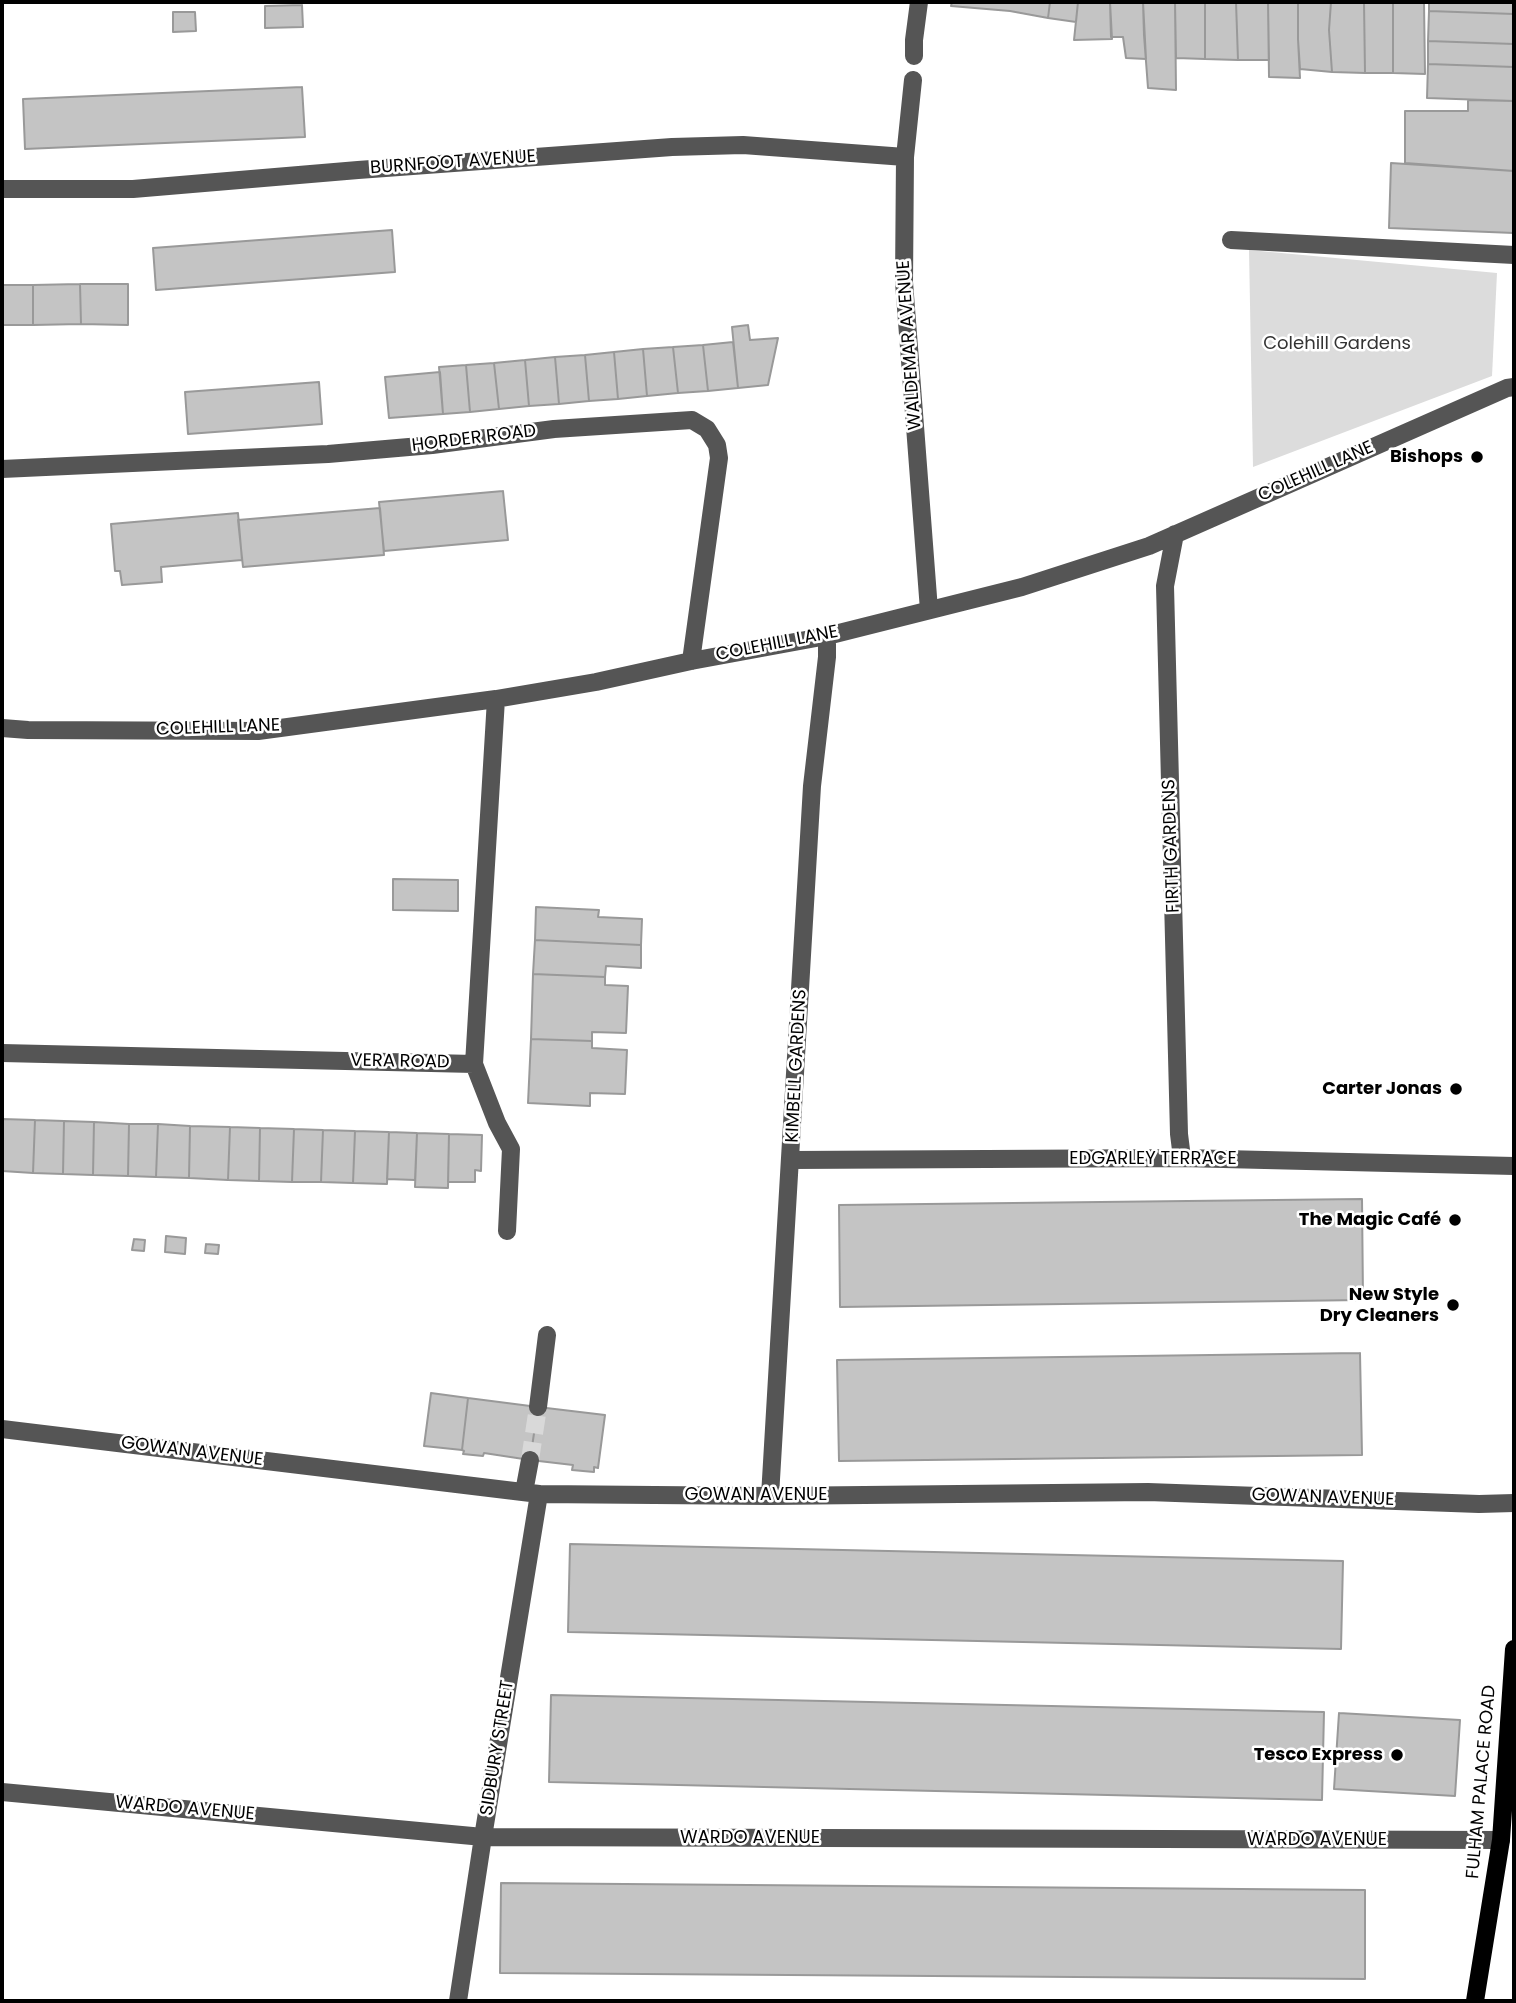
<!DOCTYPE html>
<html>
<head>
<meta charset="utf-8">
<style>
	body { margin:0 }
	#map { position:relative; width:1516px; height:2003px; overflow:hidden; background:#fff; font-family:Poppins,sans-serif }
	canvas { display:block }
	.frame { position:absolute; inset:0; border:4px solid #000; pointer-events:none }
</style>
</head>
<body>
<div id="map">
<canvas width="1516" height="2003"></canvas>
<div class="frame"></div>
</div>
<script>
const ctx = document.querySelector('canvas').getContext('2d');
ctx.lineJoin = 'round';
function fill(path, color) { ctx.fillStyle = color; ctx.fill(path, 'evenodd'); }
const poly = rows => new Path2D(rows.map(r => 'M' + r).join(''));
function stroke(path, color, width, dash) { ctx.strokeStyle = color; ctx.lineWidth = width; ctx.lineCap = dash ? 'butt' : 'round'; ctx.setLineDash(dash || []); ctx.stroke(path); }
function write(font, color, halo, rows, align = 'center') {
  ctx.font = font + ' Poppins,sans-serif'; ctx.lineWidth = 5; ctx.setLineDash([]); ctx.textBaseline = 'middle'; ctx.strokeStyle = halo; ctx.fillStyle = color; for (const [text, x, y, turn = 0] of rows) {
    ctx.save(); ctx.translate(x, y); ctx.rotate((+turn || 0) * Math.PI / 180); ctx.textAlign = isNaN(turn) ? turn : align; if (halo) ctx.strokeText(text, 0, 0); ctx.fillText(text, 0, 0); ctx.restore();
  }
}
const green = poly([
	[1249,250,1497,273,1492,376,1253,467]
]);
const building = poly([
	[952,2,1050,2,1048,18,1010,11,951,6,952,2],
	[1050,2,1078,2,1076,22,1048,18,1050,2],
	[1078,2,1110,2,1112,39,1074,40,1078,2],
	[1110,2,1143,2,1146,59,1126,58,1123,37,1111,37,1110,2],
	[1143,2,1175,2,1176,90,1148,88,1144,35,1143,2],
	[1175,2,1205,2,1205,59,1176,58,1175,2],
	[1205,2,1236,2,1238,60,1205,59,1205,2],
	[1236,2,1268,2,1269,60,1238,60,1236,2],
	[1268,2,1298,2,1298,39,1300,78,1269,77,1268,2],
	[1298,2,1331,2,1329,30,1332,72,1300,69,1298,39,1298,2],
	[1331,2,1364,2,1365,73,1332,72,1329,30,1331,2],
	[1364,2,1393,2,1393,73,1365,73,1364,2],
	[1393,2,1424,2,1425,74,1393,73,1393,2],
	[1429,2,1514,2,1514,14,1429,11,1429,2],
	[302,5,303,27,265,28,265,6,302,5],
	[1429,11,1514,14,1514,44,1428,41,1429,11],
	[173,12,195,12,196,31,173,32,173,12],
	[1428,41,1514,44,1514,67,1428,64,1428,41],
	[1428,64,1514,67,1514,101,1427,98,1428,64],
	[302,87,305,137,25,149,23,99,302,87],
	[1468,100,1514,101,1514,171,1405,163,1405,111,1468,111,1468,100],
	[1391,163,1514,171,1514,233,1389,228,1391,163],
	[392,230,395,272,156,290,153,248,392,230],
	[80,284,81,324,33,325,33,285,80,284],
	[80,284,128,284,128,325,81,324,80,284],
	[2,285,33,285,33,325,2,325,2,285],
	[748,325,750,340,778,338,768,385,738,388,732,327,748,325],
	[733,342,738,388,708,391,703,345,733,342],
	[703,345,708,391,678,393,673,347,703,345],
	[673,347,678,393,647,396,643,349,673,347],
	[643,349,647,396,618,399,614,352,643,349],
	[614,352,618,399,589,401,585,355,614,352],
	[585,355,589,401,559,404,555,357,585,355],
	[555,357,559,404,529,406,525,360,555,357],
	[525,360,529,406,499,409,494,363,525,360],
	[494,363,499,409,470,412,466,365,494,363],
	[466,365,470,412,443,414,439,367,466,365],
	[440,372,443,414,389,418,385,377,440,372],
	[319,382,322,424,188,434,185,392,319,382],
	[503,491,508,540,384,551,379,502,503,491],
	[380,508,384,555,243,567,238,520,380,508],
	[238,513,242,560,161,567,162,582,122,585,120,571,115,571,111,524,238,513],
	[393,879,458,880,458,911,393,910,393,879],
	[536,907,599,910,598,917,642,919,641,945,535,940,536,907],
	[535,940,641,945,641,968,606,966,605,977,533,974,535,940],
	[533,974,605,977,605,985,628,986,626,1033,592,1032,592,1041,531,1039,533,974],
	[531,1039,592,1041,592,1048,627,1050,625,1094,590,1093,590,1106,528,1103,531,1039],
	[2,1119,35,1120,33,1173,2,1171,2,1119],
	[35,1120,64,1121,63,1174,33,1173,35,1120],
	[64,1121,94,1122,93,1175,63,1174,64,1121],
	[94,1122,129,1124,128,1176,93,1175,94,1122],
	[129,1124,158,1124,156,1177,128,1176,129,1124],
	[158,1124,190,1126,189,1178,156,1177,158,1124],
	[190,1126,230,1127,228,1180,189,1178,190,1126],
	[230,1127,260,1128,259,1181,228,1180,230,1127],
	[260,1128,294,1129,292,1182,259,1181,260,1128],
	[294,1129,323,1130,321,1182,292,1182,294,1129],
	[323,1130,355,1131,353,1183,321,1182,323,1130],
	[355,1131,389,1132,387,1184,353,1183,355,1131],
	[389,1132,417,1133,415,1180,387,1179,389,1132],
	[417,1133,449,1134,448,1188,415,1187,417,1133],
	[449,1134,482,1135,481,1171,475,1170,475,1182,448,1182,449,1134],
	[1362,1199,1363,1300,840,1307,839,1205,1362,1199],
	[166,1236,186,1238,185,1254,165,1252,166,1236],
	[134,1239,145,1240,144,1251,132,1250,134,1239],
	[206,1244,219,1245,218,1254,205,1253,206,1244],
	[1360,1353,1362,1455,839,1461,837,1360,1360,1353],
	[431,1393,468,1398,462,1450,424,1446,431,1393],
	[468,1398,538,1407,530,1460,484,1453,483,1456,463,1454,464,1451,462,1450,468,1398],
	[538,1407,605,1415,598,1468,594,1467,594,1472,572,1470,573,1465,530,1460,538,1407],
	[570,1544,1343,1561,1341,1649,568,1632,570,1544],
	[551,1695,1324,1712,1322,1800,549,1782,551,1695],
	[1339,1713,1460,1720,1455,1796,1334,1789,1339,1713],
	[501,1883,1365,1890,1365,1979,500,1973,501,1883]
]);
const minorTunnel = poly([
	[530,1460,538,1407]
]);
const minor = poly([
	[914,56,914,40,919,2],
	[913,80,905,157,904,282,929,610],
	[2,189,133,189,358,170,672,147,743,145,905,157],
	[1231,240,1514,255],
	[2,469,328,454,432,445,554,429,692,420,707,429,717,445,719,458,691,661],
	[1175,534,1165,586,1179,1134,1182,1158],
	[2,728,28,730,258,731,496,699,596,682,691,661,827,636,1022,587,1149,546,1507,388,1514,387],
	[2,1053,474,1064,496,699],
	[474,1064,497,1123,511,1149,507,1231],
	[791,1160,1182,1158,1514,1166],
	[538,1407,547,1335],
	[2,1429,539,1494,770,1496,1148,1492,1479,1504,1514,1503],
	[524,1492,530,1460],
	[770,1496,812,786,827,657,827,636],
	[2,1792,483,1837,1501,1840],
	[458,2001,483,1837,539,1494]
]);
const major = poly([
	[1475,2001,1501,1840,1514,1649]
]);
const markers = [
	[1477,457,7,"#000"],
	[1456,1089,7,"#000"],
	[1455,1220,7,"#000"],
	[1453,1305,7,"#000"],
	[1397,1755,7,"#000"]
];
const streetNames = [
	["BURNFOOT AVENUE",453,163,-4],
	["WALDEMAR AVENUE",910,345,-94],
	["HORDER ROAD",474,439,-7],
	["COLEHILL LANE",1316,472,-24],
	["COLEHILL LANE",777,644,-11],
	["COLEHILL LANE",218,728,-2],
	["FIRTH GARDENS",1172,846,-92],
	["VERA ROAD",400,1062,1],
	["KIMBELL GARDENS",797,1066,-87],
	["EDGARLEY TERRACE",1153,1159],
	["GOWAN AVENUE",192,1452,7],
	["GOWAN AVENUE",756,1495],
	["GOWAN AVENUE",1323,1498,2],
	["SIDBURY STREET",498,1748,-81],
	["FULHAM PALACE ROAD",1482,1782,-85],
	["WARDO AVENUE",185,1809,5],
	["WARDO AVENUE",750,1838],
	["WARDO AVENUE",1317,1840]
];
const parkNames = [
	["Colehill Gardens",1337,344]
];
const poiNames = [
	["Bishops",1463,457],
	["Carter Jonas",1442,1089],
	["The Magic Café",1441,1220],
	["New Style",1439,1295],
	["Dry Cleaners",1439,1316],
	["Tesco Express",1383,1755]
];
fill(green, '#dcdcdc');
fill(building, '#c4c4c4');
stroke(building, '#999', 2);
stroke(minorTunnel, '#d9d9d9', 18, [18, 9]);
stroke(minor, '#555', 18);
stroke(major, '#000', 18);
for (const [x, y, r, color] of markers) { const dot = new Path2D(); dot.arc(x, y, r, 0, 2 * Math.PI); ctx.fillStyle = color; ctx.fill(dot); stroke(dot, '#fff', 2.5); }
write('18px', '#000', '#fff', streetNames);
write('18px', '#333', '#fff', parkNames);
write('bold 18px', '#000', '#fff', poiNames, 'right');
</script>
</body>
</html>
